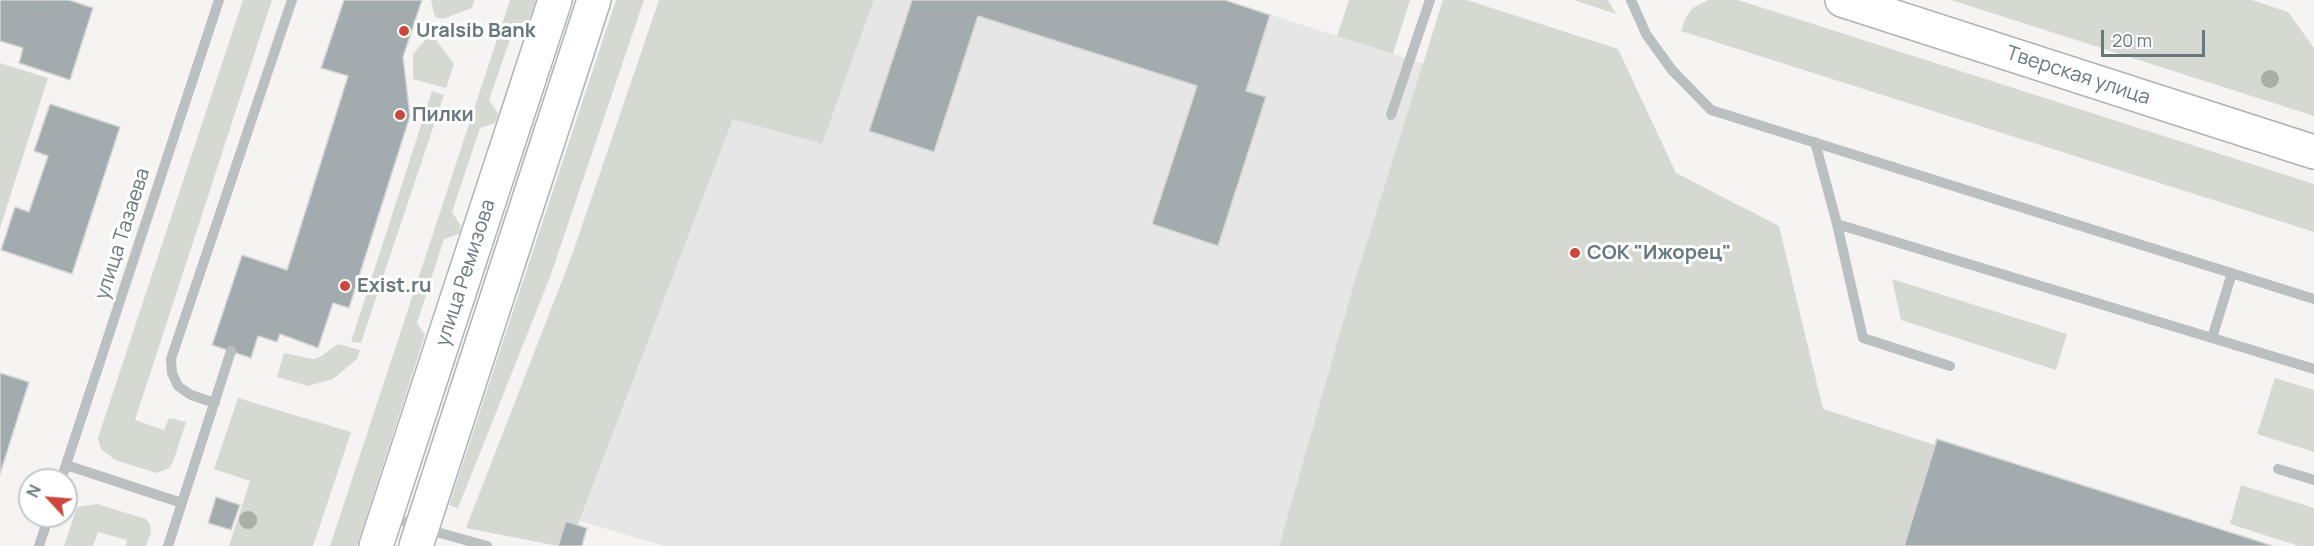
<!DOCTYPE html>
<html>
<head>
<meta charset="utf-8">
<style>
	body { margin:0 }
	#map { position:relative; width:2314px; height:546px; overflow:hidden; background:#f5f4f2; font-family:Manrope,sans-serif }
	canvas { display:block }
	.north { position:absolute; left:18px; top:468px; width:60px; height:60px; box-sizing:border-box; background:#fff; border:2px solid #c2c9cc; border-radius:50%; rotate:296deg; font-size:16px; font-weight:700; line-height:24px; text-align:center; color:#67787f }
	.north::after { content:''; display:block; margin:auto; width:21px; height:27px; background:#cd473a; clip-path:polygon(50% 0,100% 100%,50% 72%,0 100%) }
	.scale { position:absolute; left:2101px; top:30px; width:104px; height:27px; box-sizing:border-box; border:3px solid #67787f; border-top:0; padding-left:8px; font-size:18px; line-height:21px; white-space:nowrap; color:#67787f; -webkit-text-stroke:4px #fff; paint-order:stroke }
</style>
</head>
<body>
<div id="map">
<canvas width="2314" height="546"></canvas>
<div class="north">N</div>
<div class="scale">20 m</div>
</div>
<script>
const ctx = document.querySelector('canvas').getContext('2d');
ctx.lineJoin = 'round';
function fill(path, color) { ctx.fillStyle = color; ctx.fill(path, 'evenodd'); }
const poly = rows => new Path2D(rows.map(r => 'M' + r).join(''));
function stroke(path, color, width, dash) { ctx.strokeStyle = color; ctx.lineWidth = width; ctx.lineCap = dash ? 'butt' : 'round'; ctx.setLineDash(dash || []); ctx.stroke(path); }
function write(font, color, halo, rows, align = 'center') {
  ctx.font = font + ' Manrope,sans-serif'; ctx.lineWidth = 6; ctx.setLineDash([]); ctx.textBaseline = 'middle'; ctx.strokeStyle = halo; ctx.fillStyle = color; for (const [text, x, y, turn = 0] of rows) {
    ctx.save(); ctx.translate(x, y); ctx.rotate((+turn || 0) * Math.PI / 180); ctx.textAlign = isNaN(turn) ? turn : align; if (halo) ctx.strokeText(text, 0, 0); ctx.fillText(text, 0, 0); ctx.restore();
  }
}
const built = poly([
	[874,0,1225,0,1424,64,1355,280,1279,546,664,546,580,521,733,119,822,144]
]);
const green = poly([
	[243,0,272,0,135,420,164,430,169,418,186,422,173,462,169,468,157,473,115,460,101,449,98,438],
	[431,0,474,0,472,8,443,19,435,17],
	[510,0,536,0,529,20,515,25,489,100,498,114,495,123,480,128,452,212,461,226,459,234,444,239,417,323,425,335,357,546,330,546],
	[616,0,644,0,550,277,458,508,449,505],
	[659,0,874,0,822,144,733,119,578,525,566,522,558,546,466,528,572,255],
	[1349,0,1410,0,1393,54,1337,36],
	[1443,0,1467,0,1618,49,1676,173,1779,226,1823,409,1935,445,1937,439,2273,546,1279,546,1355,280],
	[1574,0,1608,0,1616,14],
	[1708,0,1738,0,2314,184,2314,232,1681,31,1686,17,1693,8],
	[1951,0,2252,0,2288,12,2314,48,2314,116],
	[426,39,436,40,454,64,446,88,413,79,413,54],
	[0,63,48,78,0,228],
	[432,91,444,95,361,343,351,342],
	[1892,279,2067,334,2056,370,1901,320],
	[338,344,360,350,357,359,333,379,308,386,277,377,284,353,313,359,320,357],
	[2275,378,2314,390,2314,452,2257,434],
	[238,398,351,432,313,546,229,546,250,481,214,469],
	[2241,485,2314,508,2314,546,2299,546,2230,524],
	[97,504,146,519,150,524,151,532,146,546,126,546,127,540,98,532,93,546,64,546,77,507]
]);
const building = poly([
	[0,0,69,0,93,8,70,80,19,63,23,48,0,41,0,0],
	[344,0,422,0,403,57,410,116,349,308,333,303,318,348,280,334,277,342,258,336,251,358,212,345,242,255,287,270,348,76,321,68,344,0],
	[912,0,1225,0,1270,15,1246,91,1266,97,1218,246,1152,224,1197,86,978,16,934,152,869,131,912,0],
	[50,104,120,127,72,274,1,250,15,207,29,212,48,156,34,151,50,104],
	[0,373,29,382,0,474,0,373],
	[1937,439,2142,504,2273,546,1904,546,1937,439],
	[216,497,240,505,231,530,208,523,216,497],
	[566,521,587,528,582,546,558,546,566,521]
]);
const minor = poly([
	[1631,0,1646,34,1672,70,1711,110,2314,299],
	[1391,115,1430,0],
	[1815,142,1837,224,2314,369],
	[1837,224,1863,338,1950,366],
	[2212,338,2232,273],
	[215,403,191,395,178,386,172,373,171,359,292,0],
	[66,465,182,503],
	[2278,469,2314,480],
	[61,480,219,0],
	[390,516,422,528,487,546],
	[39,546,49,516],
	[168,546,231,351]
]);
const major = poly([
	[1842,0,2314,152],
	[376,546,555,0],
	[416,546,594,0]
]);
const trees = [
	[2270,79],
	[248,520]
];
const markers = [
	[404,31,6,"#cd473a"],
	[400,115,6,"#cd473a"],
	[1575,253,6,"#cd473a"],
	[345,286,6,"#cd473a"]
];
const poiNames = [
	["Uralsib Bank",416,31],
	["Пилки",412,115],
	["СОК \"Ижорец\"",1587,253],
	["Exist.ru",357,286]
];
const streetNames = [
	["Тверская улица",2078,76,18],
	["улица Тазаева",123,234,-72],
	["улица Ремизова",466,273,-72]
];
fill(built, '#e5e6e5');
fill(green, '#d5d9d1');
fill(building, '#a2abae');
stroke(building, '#d6d6d4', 1.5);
stroke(major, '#aeb3b5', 36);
stroke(minor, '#babfc1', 10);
stroke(major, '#fff', 33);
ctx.fillStyle = '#a9afa4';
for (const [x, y] of trees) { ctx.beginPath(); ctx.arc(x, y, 9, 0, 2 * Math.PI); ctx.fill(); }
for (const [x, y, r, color] of markers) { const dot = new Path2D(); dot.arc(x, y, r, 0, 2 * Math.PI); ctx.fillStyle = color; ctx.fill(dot); stroke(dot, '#fff', 2); }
write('bold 20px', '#67787f', '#fff', poiNames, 'left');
write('20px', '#67787f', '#fff', streetNames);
</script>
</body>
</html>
